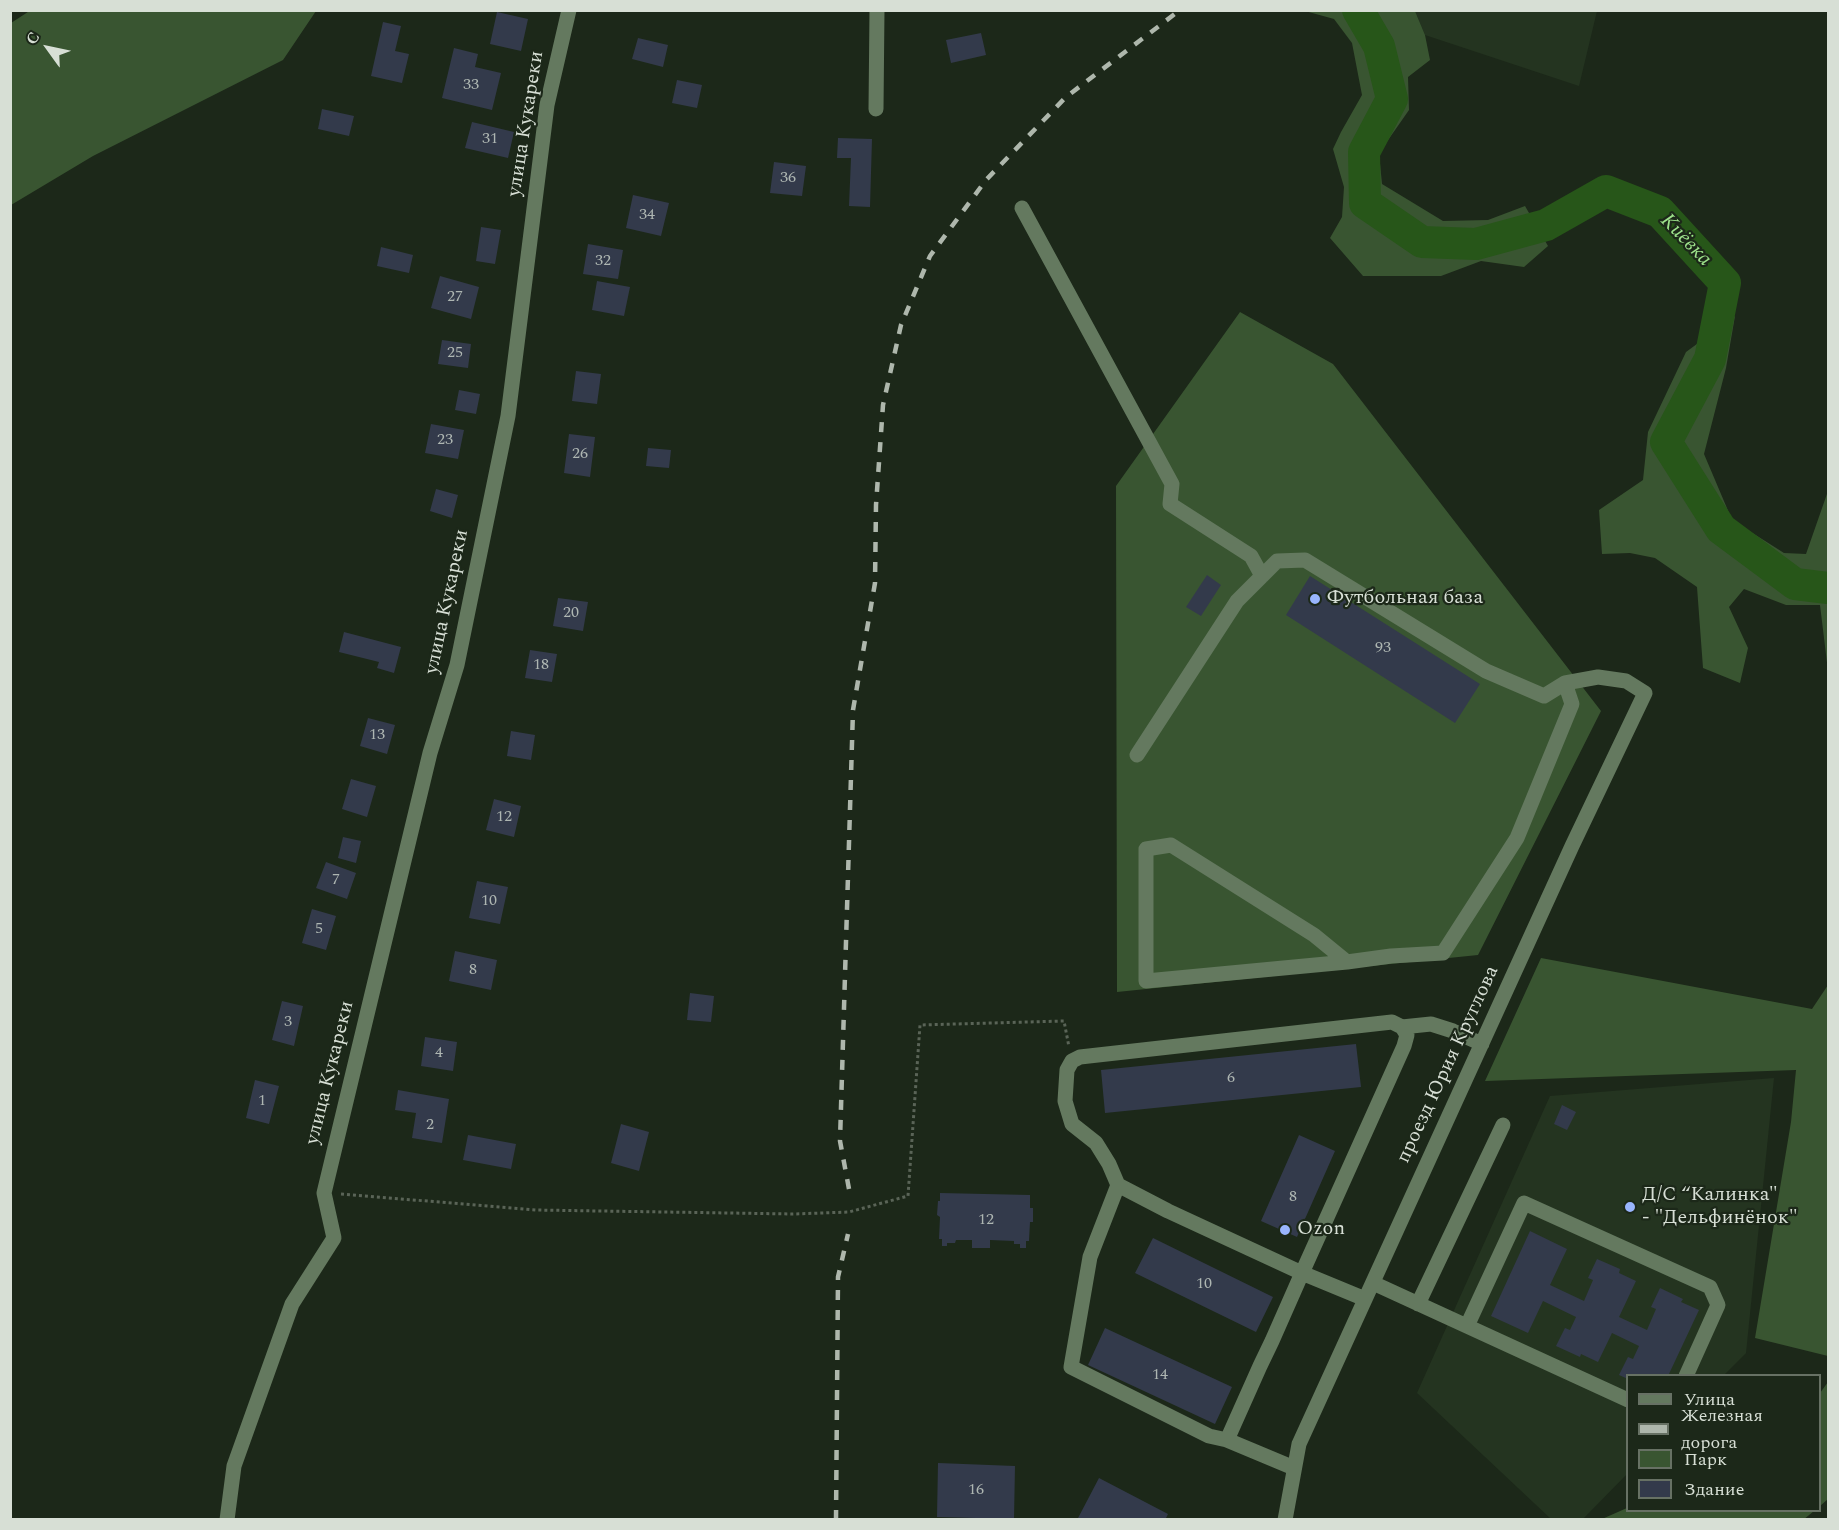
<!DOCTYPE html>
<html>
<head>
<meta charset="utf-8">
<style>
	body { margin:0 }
	#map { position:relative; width:1839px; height:1530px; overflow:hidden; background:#1c2819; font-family:Spectral,serif }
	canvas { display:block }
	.frame { position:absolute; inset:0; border:12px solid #d7dfd5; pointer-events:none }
	.legend { position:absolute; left:1626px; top:1374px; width:195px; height:138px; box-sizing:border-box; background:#1c2819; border:2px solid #677164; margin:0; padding:8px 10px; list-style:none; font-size:18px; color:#d7dfd5 }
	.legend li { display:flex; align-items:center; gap:12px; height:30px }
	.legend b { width:30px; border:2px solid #677164 }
	.north { position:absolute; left:18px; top:18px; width:60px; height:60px; -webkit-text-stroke:4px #1c2819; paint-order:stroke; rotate:303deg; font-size:16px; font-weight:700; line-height:24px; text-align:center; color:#d7dfd5 }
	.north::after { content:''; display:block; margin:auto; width:21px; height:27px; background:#d7dfd5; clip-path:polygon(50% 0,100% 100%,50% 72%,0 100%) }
</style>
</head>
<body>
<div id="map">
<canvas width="1839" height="1530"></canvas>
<div class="frame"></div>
<ul class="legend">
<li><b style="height:8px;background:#64795f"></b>Улица</li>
<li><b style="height:8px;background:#aeb7ac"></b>Железная дорога</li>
<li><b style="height:16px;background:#395531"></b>Парк</li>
<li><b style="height:16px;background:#333a4b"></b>Здание</li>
</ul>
<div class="north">С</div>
</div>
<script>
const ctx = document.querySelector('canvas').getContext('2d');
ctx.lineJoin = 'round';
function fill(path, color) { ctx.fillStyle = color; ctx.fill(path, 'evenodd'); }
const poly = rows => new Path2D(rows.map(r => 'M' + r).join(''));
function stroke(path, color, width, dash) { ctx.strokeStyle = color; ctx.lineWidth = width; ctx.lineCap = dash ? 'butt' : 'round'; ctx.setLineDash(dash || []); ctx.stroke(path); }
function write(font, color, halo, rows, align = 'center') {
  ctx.font = font + ' Spectral,serif'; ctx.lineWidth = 4.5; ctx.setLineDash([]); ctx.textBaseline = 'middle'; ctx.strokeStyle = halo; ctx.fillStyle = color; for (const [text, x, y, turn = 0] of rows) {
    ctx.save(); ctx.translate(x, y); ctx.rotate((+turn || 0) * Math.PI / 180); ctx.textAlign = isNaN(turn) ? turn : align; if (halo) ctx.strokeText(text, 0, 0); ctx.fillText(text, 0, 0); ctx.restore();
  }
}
const built = poly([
	[1415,11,1597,11,1579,86,1425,35],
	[1774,1078,1746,1353,1724,1375,1628,1376,1627,1474,1583,1519,1551,1519,1417,1393,1550,1096]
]);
const green = poly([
	[31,10,316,10,316,11,283,60,93,156,11,205,11,23],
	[1305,11,1415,11,1425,35,1430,60,1408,77,1409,110,1379,153,1382,184,1443,221,1488,220,1525,206,1548,246,1524,267,1481,261,1441,276,1363,276,1330,238,1342,217,1344,187,1333,149,1341,132,1362,95,1352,43,1334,19],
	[1240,312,1333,364,1601,711,1478,955,1117,992,1116,486],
	[1735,316,1726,368,1704,454,1732,520,1784,553,1806,554,1828,491,1828,671,1820,605,1786,605,1744,589,1729,607,1748,648,1740,683,1703,668,1697,587,1655,558,1630,553,1602,554,1599,510,1643,480,1648,432,1686,352],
	[1541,958,1812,1009,1828,985,1828,1356,1755,1338,1791,1122,1796,1070,1485,1081],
	[1828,1382,1828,1499,1820,1506,1820,1393],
	[1627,1508,1628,1510,1814,1511,1803,1520,1602,1519]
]);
const river = poly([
	[1358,10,1379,46,1392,99,1364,152,1365,203,1422,242,1476,244,1546,225,1606,191,1660,212,1725,283,1710,359,1666,442,1721,529,1795,584,1828,588]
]);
const building = poly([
	[497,12,528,19,521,51,490,44],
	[383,22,401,26,395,51,409,54,402,83,371,76],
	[981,33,986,55,951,63,946,40],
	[638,38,668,45,663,67,632,59],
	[454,48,478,54,475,67,501,73,492,110,442,98],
	[677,80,702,85,697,108,672,103],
	[322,109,354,116,349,136,318,129],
	[472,122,514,132,508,158,465,148],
	[838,138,872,139,870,207,849,206,851,158,837,158],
	[774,162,806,166,802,196,770,193],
	[633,195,669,203,661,236,626,228],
	[481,227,501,230,495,264,476,261],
	[588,244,623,250,618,279,583,274],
	[381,247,413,255,409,273,377,266],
	[440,276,479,287,471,319,431,308],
	[597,281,630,287,624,316,592,310],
	[442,340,471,344,468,368,438,364],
	[576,371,601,374,597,404,572,401],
	[459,390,480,394,476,414,455,410],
	[431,424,464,430,458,459,425,453],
	[569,434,595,437,590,477,564,473],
	[648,448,671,450,669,468,646,466],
	[436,489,458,495,452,518,430,511],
	[1207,575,1221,585,1201,616,1186,607],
	[1310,576,1480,684,1455,723,1286,615],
	[558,598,588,602,583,631,553,626],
	[344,632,401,647,394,673,377,668,379,662,339,652],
	[530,650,557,654,552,682,525,678],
	[368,718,395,725,387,754,360,746],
	[511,731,535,735,531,760,507,756],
	[351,779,376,786,367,817,342,809],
	[494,799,521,806,514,837,486,830],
	[343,837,361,841,356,863,338,858],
	[326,862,356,873,347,899,316,888],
	[477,881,508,887,500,924,469,918],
	[312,909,336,916,326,950,302,943],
	[455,951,497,960,491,990,449,981],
	[690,993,714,996,711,1022,687,1020],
	[282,1001,303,1006,294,1046,272,1040],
	[425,1037,457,1042,453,1071,421,1066],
	[1356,1044,1361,1087,1105,1113,1101,1070],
	[255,1080,279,1086,269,1124,246,1118],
	[398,1090,449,1099,442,1143,412,1138,416,1113,395,1110],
	[1562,1105,1576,1112,1567,1130,1554,1124],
	[621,1124,649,1132,639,1171,611,1163],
	[468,1135,516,1144,511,1169,463,1160],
	[1299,1135,1335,1151,1297,1237,1261,1221],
	[940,1193,1030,1195,1030,1208,1033,1208,1033,1222,1030,1222,1029,1241,1026,1241,1026,1248,1020,1248,1020,1244,1014,1244,1014,1241,990,1240,990,1248,972,1248,972,1240,956,1240,955,1243,947,1243,947,1246,942,1246,942,1239,939,1239,940,1217,937,1215,938,1201,940,1201],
	[1530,1231,1567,1249,1550,1285,1584,1301,1593,1280,1588,1278,1597,1259,1620,1269,1619,1273,1636,1281,1619,1317,1647,1330,1656,1309,1651,1307,1660,1288,1683,1299,1681,1302,1699,1310,1668,1376,1628,1376,1628,1379,1619,1375,1628,1357,1633,1359,1639,1346,1612,1333,1598,1362,1581,1354,1580,1357,1556,1346,1565,1328,1570,1330,1576,1317,1543,1301,1528,1333,1491,1316],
	[1153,1238,1273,1297,1256,1332,1135,1273],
	[1105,1328,1232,1387,1215,1424,1088,1365],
	[938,1463,1015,1466,1014,1519,937,1517],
	[1099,1478,1168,1514,1165,1520,1077,1520]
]);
const path = poly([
	[341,1194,536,1210,793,1214,849,1212,908,1196,920,1025,1064,1021,1069,1047]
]);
const minor = poly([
	[876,109,877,10],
	[1022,208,1172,484,1170,504,1251,556,1262,576],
	[1137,755,1237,601,1277,561,1305,560,1486,671,1544,696,1565,683],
	[1402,1027,1431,1024,1453,1031,1482,1044],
	[1118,1185,1090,1257,1071,1367,1209,1436,1227,1440],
	[1373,1283,1628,1400],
	[1418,1304,1503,1125],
	[1467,1326,1524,1203,1710,1287,1718,1305,1686,1376],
	[1294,1468,1227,1440,1260,1366,1272,1341,1302,1273,1404,1046,1407,1035,1402,1027,1392,1022,1080,1057,1072,1061,1067,1070,1065,1101,1072,1124,1096,1143,1109,1164,1118,1185,1168,1211,1302,1273,1365,1299],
	[227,1520,234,1466,292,1304,334,1238,324,1193,430,753,457,665,508,416,547,105,569,10],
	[1285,1520,1299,1444,1572,846,1645,693,1626,681,1598,677,1565,683,1572,704,1517,838,1443,953,1391,956,1347,962,1314,935,1171,845,1146,849,1146,981,1347,962]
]);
const rail = poly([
	[849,1189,840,1141,853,710,875,583,876,505,883,405,901,325,930,256,986,180,1066,97,1180,10],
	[836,1520,838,1277,848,1234]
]);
const markers = [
	[1315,599,6,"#99b5fd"],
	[1630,1207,6,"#99b5fd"],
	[1285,1230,6,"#99b5fd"]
];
const numberNames = [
	["33",471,86],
	["31",490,140],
	["36",788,179],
	["34",647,216],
	["32",603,262],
	["27",455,298],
	["25",455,354],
	["23",445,441],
	["26",580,455],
	["20",571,614],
	["93",1383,649],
	["18",541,666],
	["13",377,736],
	["12",504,818],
	["7",336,881],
	["10",489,902],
	["5",319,930],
	["8",473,971],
	["3",288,1023],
	["4",439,1054],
	["6",1231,1079],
	["1",262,1102],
	["2",430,1126],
	["8",1293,1198],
	["12",986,1221],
	["10",1204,1285],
	["14",1160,1376],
	["16",976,1491]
];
const streetNames = [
	["улица Кукареки",527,124,-81],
	["улица Кукареки",448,602,-78],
	["проезд Юрия Круглова",1449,1065,-65],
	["улица Кукареки",331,1073,-76]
];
const poiNames = [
	["Футбольная база",1327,599],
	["Д/С “Калинка\"",1642,1196],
	["- \"Дельфинёнок\"",1642,1219],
	["Ozon",1297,1230]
];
const waterNames = [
	["Киёвка",1685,241,46]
];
fill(built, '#243420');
fill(green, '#395531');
stroke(river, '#275619', 32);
fill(building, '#333a4b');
stroke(path, '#5a6457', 3, [3, 3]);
stroke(minor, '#64795f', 15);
stroke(rail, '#aeb7ac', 4.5, [10, 10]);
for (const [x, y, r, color] of markers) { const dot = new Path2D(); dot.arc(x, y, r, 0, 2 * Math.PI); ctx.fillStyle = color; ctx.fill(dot); stroke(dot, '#1c2819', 2); }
write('16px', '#aeb6b2', null, numberNames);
write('20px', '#d7dfd5', '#1c2819', streetNames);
write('20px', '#d7dfd5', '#1c2819', poiNames, 'left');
write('italic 21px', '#9ee28b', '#1c2819', waterNames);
</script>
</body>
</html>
